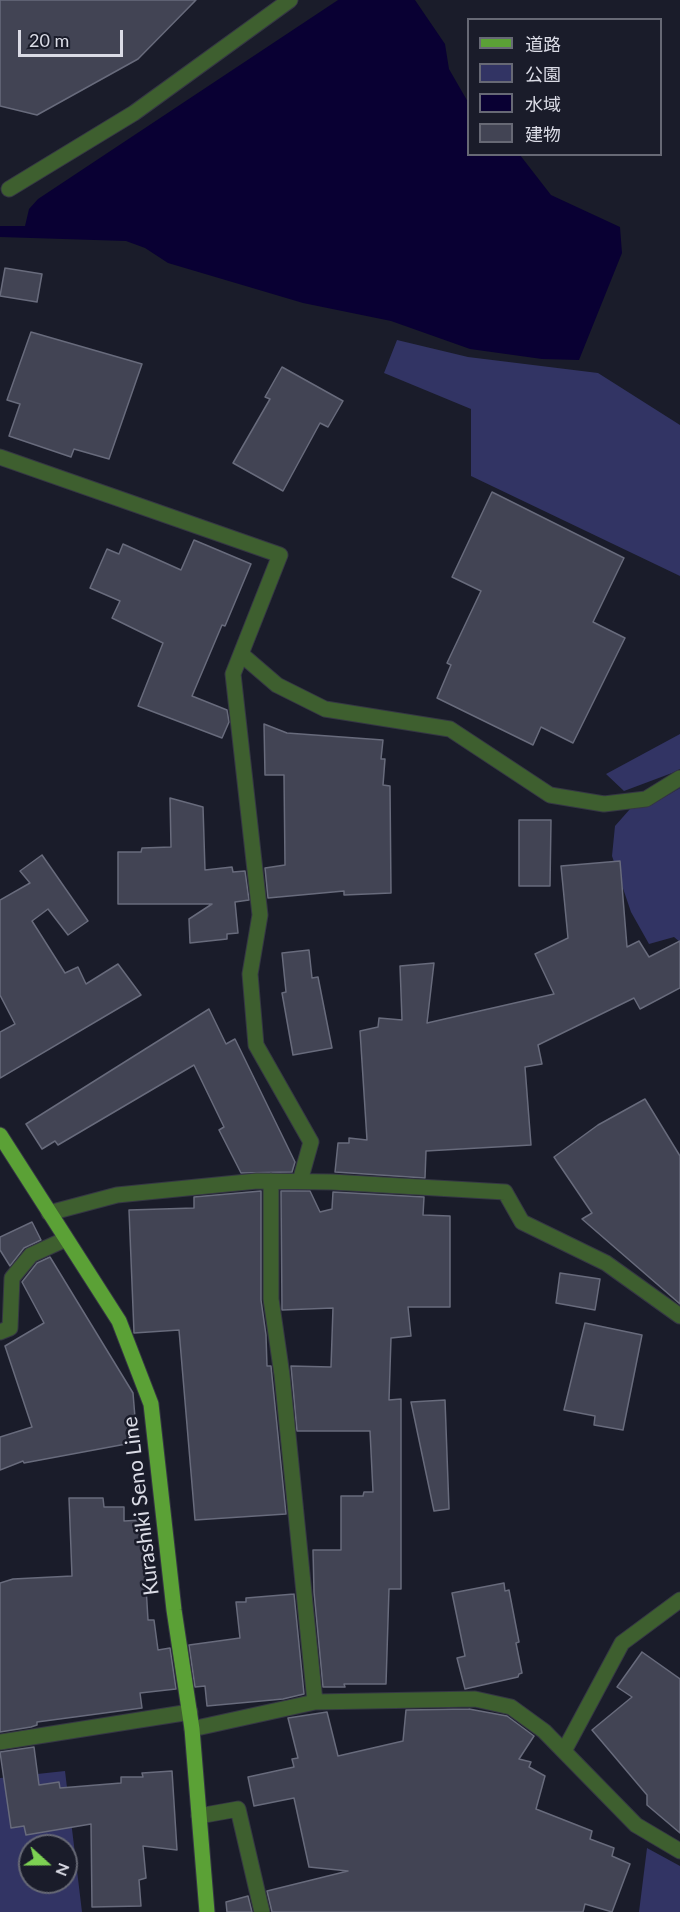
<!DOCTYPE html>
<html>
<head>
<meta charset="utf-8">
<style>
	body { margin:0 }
	#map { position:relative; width:680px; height:1912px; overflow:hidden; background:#1a1c2a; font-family:Lato,"Noto Sans JP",sans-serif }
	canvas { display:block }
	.legend { position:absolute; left:467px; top:18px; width:195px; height:138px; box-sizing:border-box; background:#1a1c2a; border:2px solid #676975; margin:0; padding:8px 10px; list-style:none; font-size:18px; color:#dbdce6 }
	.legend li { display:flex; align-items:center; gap:12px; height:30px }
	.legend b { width:30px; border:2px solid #676975 }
	.north { position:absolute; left:18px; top:1834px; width:60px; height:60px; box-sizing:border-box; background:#1a1c2a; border:2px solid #676975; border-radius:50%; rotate:111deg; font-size:16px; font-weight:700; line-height:24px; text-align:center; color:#dbdce6 }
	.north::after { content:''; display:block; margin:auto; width:21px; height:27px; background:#7dd153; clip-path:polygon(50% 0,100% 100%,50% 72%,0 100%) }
	.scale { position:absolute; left:18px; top:30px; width:105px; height:27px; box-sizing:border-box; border:3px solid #dbdce6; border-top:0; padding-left:8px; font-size:18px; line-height:21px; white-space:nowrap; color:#dbdce6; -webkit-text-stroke:4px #1a1c2a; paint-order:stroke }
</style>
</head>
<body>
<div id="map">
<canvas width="680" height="1912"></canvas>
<ul class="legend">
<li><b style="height:8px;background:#5ba136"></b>道路</li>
<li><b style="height:16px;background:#323464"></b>公園</li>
<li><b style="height:16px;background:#090033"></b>水域</li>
<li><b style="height:16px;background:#424454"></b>建物</li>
</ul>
<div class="north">N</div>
<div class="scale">20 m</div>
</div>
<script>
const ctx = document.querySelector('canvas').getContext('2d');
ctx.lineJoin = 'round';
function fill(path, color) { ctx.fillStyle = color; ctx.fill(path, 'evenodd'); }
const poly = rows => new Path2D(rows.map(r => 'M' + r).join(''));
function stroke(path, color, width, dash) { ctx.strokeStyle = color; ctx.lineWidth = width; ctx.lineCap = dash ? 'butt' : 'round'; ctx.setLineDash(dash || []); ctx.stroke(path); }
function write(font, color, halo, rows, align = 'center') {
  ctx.font = font + ' Lato,sans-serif'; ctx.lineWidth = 5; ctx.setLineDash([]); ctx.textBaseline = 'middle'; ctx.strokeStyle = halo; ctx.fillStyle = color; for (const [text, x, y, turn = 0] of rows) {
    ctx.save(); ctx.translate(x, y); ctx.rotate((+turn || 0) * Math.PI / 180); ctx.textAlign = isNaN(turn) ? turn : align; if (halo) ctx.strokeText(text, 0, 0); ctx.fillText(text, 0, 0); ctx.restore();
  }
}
const green = poly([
	[397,340,468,357,598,373,680,425,680,576,471,476,471,409,384,373],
	[680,734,680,769,672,773,624,791,606,774],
	[680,788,680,942,674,937,649,944,631,912,612,856,615,826,630,809,651,805],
	[65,1771,82,1912,0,1912,0,1778],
	[30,1846,66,1846,66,1882,30,1882],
	[647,1848,680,1866,680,1912,639,1912]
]);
const water = poly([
	[338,0,415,0,445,44,449,69,468,102,468,154,520,155,551,195,620,227,622,253,579,360,542,359,470,349,391,321,303,303,168,263,145,248,126,241,0,237,0,226,25,226,29,209,38,199]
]);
const building = poly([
	[0,0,196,0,138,59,37,115,0,106,0,0],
	[5,268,42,274,37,302,0,296,5,268],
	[31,332,142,364,109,459,74,449,71,457,9,436,20,404,7,400,31,332],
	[282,367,343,401,328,427,320,423,283,491,233,463,270,399,265,397,282,367],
	[492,492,624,558,593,622,625,638,573,743,541,727,533,745,437,698,451,665,447,663,481,591,452,577,492,492],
	[194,540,251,564,225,626,222,625,192,696,227,710,229,722,222,738,138,706,163,643,112,618,120,601,90,588,107,549,119,554,123,544,181,570,194,540],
	[264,724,287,733,383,740,381,759,385,759,383,785,390,786,391,893,344,895,344,891,268,898,265,868,285,865,284,775,265,775,264,724],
	[170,798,203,807,205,870,232,867,233,872,245,871,249,900,235,902,238,933,227,934,227,939,190,943,189,919,212,904,118,904,118,852,141,852,142,848,171,847,170,798],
	[519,820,551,820,550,886,519,886,519,820],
	[42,855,88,921,68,935,48,909,32,921,65,973,78,967,86,984,118,964,141,995,0,1078,0,1032,15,1024,0,995,0,900,30,883,20,871,42,855],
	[620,861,627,947,639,941,649,957,680,941,680,988,640,1009,634,998,538,1045,542,1064,525,1067,531,1145,426,1151,425,1178,335,1172,338,1143,349,1143,349,1138,367,1140,360,1031,378,1027,379,1018,402,1020,400,966,434,963,427,1023,554,994,535,954,568,938,561,866,620,861],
	[309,950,312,978,318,977,332,1048,293,1055,282,993,286,992,282,953,309,950],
	[209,1009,226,1044,235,1039,295,1162,292,1172,241,1173,219,1130,224,1127,194,1065,58,1145,55,1141,42,1149,26,1124,209,1009],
	[645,1099,680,1156,680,1304,582,1219,592,1213,554,1157,598,1125,645,1099],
	[261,1191,261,1300,266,1335,267,1366,271,1366,272,1376,286,1514,195,1520,179,1330,134,1333,129,1210,194,1208,194,1197,261,1191],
	[281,1191,310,1191,320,1212,332,1209,333,1192,424,1197,423,1215,450,1216,450,1307,408,1307,411,1336,391,1338,389,1400,401,1399,401,1589,389,1589,386,1684,344,1684,345,1687,323,1687,314,1592,313,1550,341,1550,341,1496,363,1496,364,1492,373,1492,370,1431,297,1431,291,1366,331,1367,333,1308,282,1310,281,1191],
	[32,1222,41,1240,24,1248,10,1266,0,1250,0,1237,32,1222],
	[50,1257,133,1393,137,1442,24,1463,23,1461,0,1470,0,1437,32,1427,5,1346,44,1323,22,1282,37,1263,50,1257],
	[560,1273,600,1279,595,1310,556,1303,560,1273],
	[585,1323,642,1335,623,1430,594,1425,595,1416,564,1410,585,1323],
	[445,1400,449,1509,434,1511,411,1402,445,1400],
	[69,1498,103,1498,104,1507,124,1507,124,1521,142,1520,148,1620,154,1620,158,1650,170,1648,176,1689,140,1693,142,1708,37,1722,37,1725,31,1727,0,1732,0,1583,13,1579,72,1576,69,1498],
	[504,1583,505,1591,509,1590,519,1642,516,1643,522,1673,519,1674,518,1677,465,1689,457,1658,465,1656,452,1593,504,1583],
	[294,1594,304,1694,283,1699,207,1706,205,1686,195,1687,189,1645,240,1638,236,1602,246,1602,246,1598,294,1594],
	[642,1652,680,1679,680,1833,647,1805,647,1795,592,1730,632,1697,617,1687,642,1652],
	[469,1709,507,1716,534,1736,519,1759,531,1762,529,1767,545,1776,536,1809,592,1831,590,1839,614,1848,612,1856,630,1864,612,1912,585,1904,583,1912,272,1912,267,1891,348,1871,309,1867,294,1798,254,1806,248,1777,294,1767,292,1759,298,1758,288,1718,327,1712,338,1756,403,1741,406,1710,469,1709],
	[34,1747,39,1785,59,1782,60,1788,121,1783,121,1777,143,1777,142,1773,172,1771,177,1850,143,1846,146,1878,139,1880,141,1906,92,1907,91,1824,26,1835,24,1826,11,1828,0,1752,34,1747],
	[248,1896,252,1912,227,1912,226,1902,248,1896]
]);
const minor = poly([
	[9,189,134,113,290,0],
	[0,457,280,555,233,674,260,915,250,974,256,1045,311,1142,300,1181],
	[241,654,277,685,325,709,450,729,550,795,604,804,646,799,680,778],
	[271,1181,271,1299,282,1375,315,1702],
	[49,1213,117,1195,257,1181,332,1182,505,1192,522,1222,606,1263,680,1316],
	[0,1332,10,1328,12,1278,31,1255,66,1239],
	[192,1729,315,1702,475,1699,511,1707,544,1731,636,1825,680,1851],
	[0,1742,190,1712],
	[564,1751,622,1643,680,1600],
	[199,1816,238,1809,262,1912]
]);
const major = poly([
	[0,1135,119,1321,151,1404,174,1610,192,1729,207,1912]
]);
const streetNames = [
	["Kurashiki Seno Line",141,1506,-97]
];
fill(green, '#323464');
fill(water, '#090033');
fill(building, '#424454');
stroke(building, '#686b7c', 1.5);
stroke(minor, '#353744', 17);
stroke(major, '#353744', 17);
stroke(minor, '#3e5f2f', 15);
stroke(major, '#5ba136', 15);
write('21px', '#dbdce6', '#1a1c2a', streetNames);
</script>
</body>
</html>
